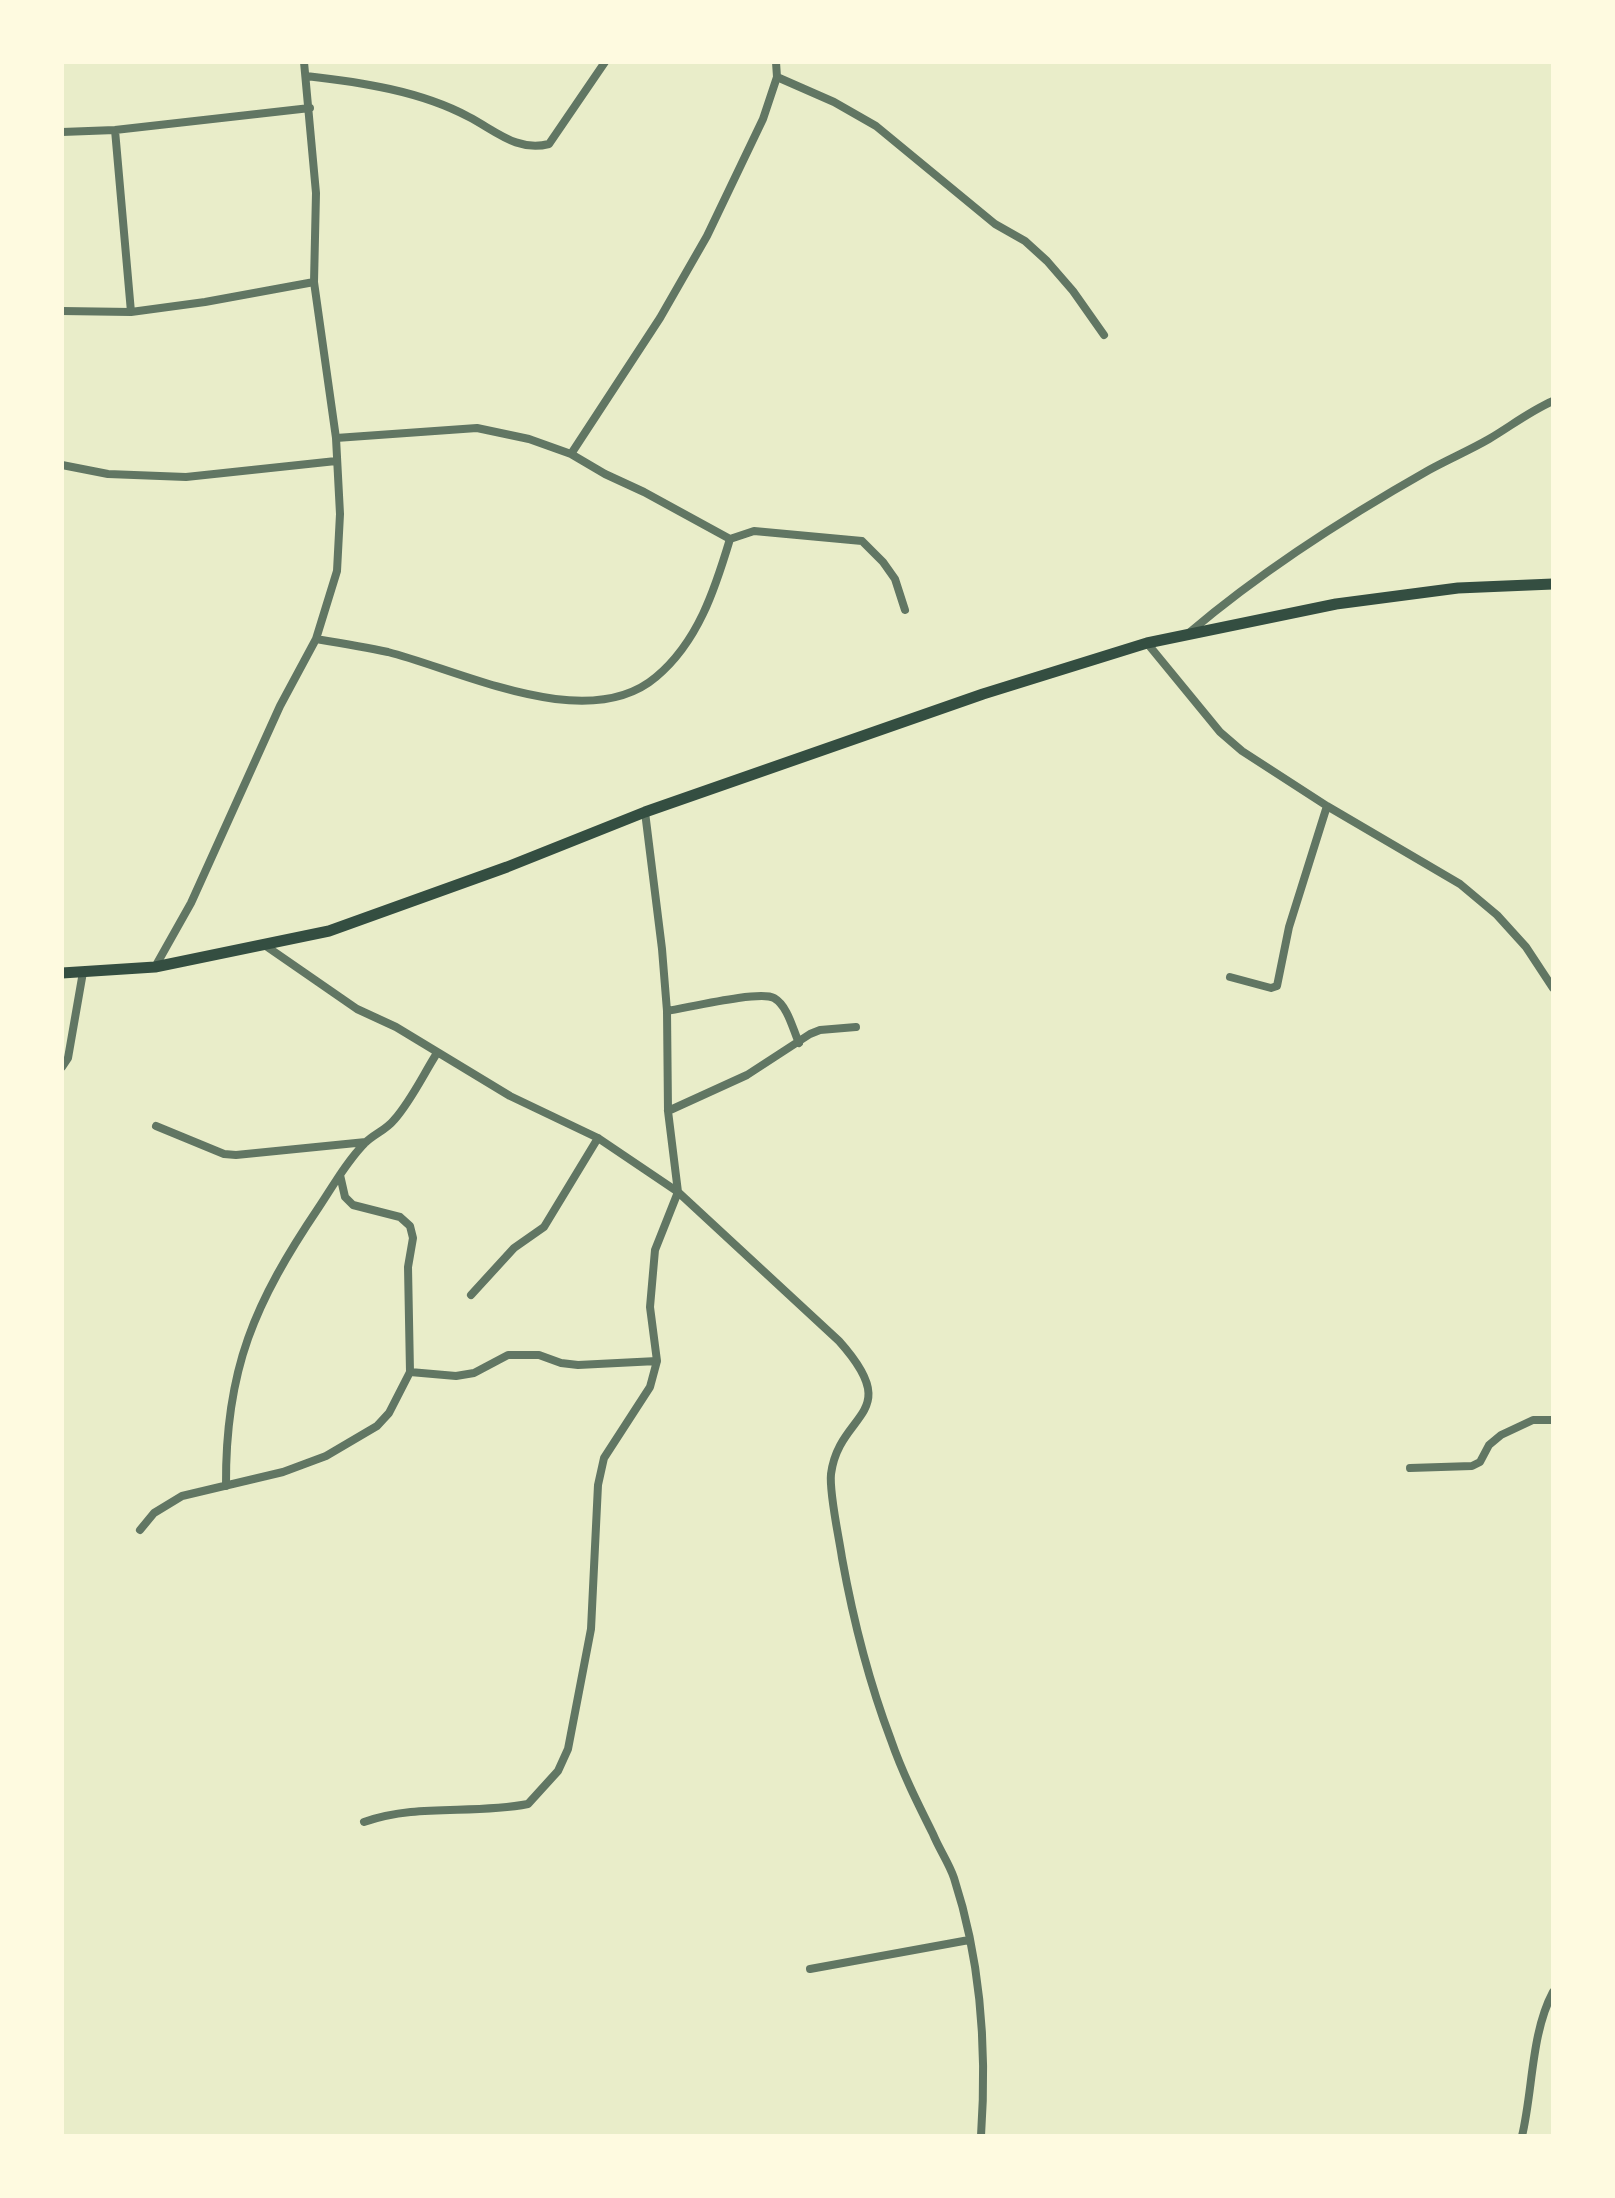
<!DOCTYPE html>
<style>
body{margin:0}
#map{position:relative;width:1615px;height:2198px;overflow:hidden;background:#e9edc9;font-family:Rubik,sans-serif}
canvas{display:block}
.frame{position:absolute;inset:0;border:64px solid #fefae0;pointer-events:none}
</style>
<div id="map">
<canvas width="1615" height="2198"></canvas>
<div class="frame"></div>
</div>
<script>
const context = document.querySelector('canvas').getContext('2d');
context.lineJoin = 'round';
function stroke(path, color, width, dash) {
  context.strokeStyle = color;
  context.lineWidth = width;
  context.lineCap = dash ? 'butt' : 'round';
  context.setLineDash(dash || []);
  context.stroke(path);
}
stroke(new Path2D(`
 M306,76C360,82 421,91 469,117C496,131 517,152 549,144L605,62
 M777,77L834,102L876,126L995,224L1025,241L1047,261L1073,291L1104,335
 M115,130L131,312
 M62,132L115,130L310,108
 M62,311L131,312L205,302L314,282
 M336,438L477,428L529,439L571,454L605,474L644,492L730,539L754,531L862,541L883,562L895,579L905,610
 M571,454L660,318L707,236L763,119L777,77L776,62
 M62,465L108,474L186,477L336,461
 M1190,632C1263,570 1346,517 1429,470C1449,459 1470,450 1489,439C1511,426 1530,411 1553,401
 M316,639C340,643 364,647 388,652C462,671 588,735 656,677C698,642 715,589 730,539
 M1147,643L1220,732L1242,751L1327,806L1460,884L1497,915L1526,947L1553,988
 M263,944L357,1009L396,1027L510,1096L598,1138L678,1192L839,1341C906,1416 839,1411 831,1474C829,1493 839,1537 842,1558C853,1619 869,1682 891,1740C902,1772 918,1804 933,1834C939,1849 949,1863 954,1878C981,1961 987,2050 981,2136
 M155,967L191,903L280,706L316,639L337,571L340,514L336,438L314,282L316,193L304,62
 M1230,977L1271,988L1277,986L1289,927L1327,806
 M667,1011C687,1008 760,990 774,998C788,1006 793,1030 799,1043
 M62,1067L68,1058L83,972
 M668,1111L747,1075L810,1034L820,1030L856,1027
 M156,1126L224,1154L236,1155L366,1142
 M471,1295L514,1248L544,1227L598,1138
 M410,1372L456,1376L474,1373L508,1355H539L561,1363L578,1365L657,1361
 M1410,1468L1472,1466L1480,1462L1489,1445L1501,1435L1533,1420H1553
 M226,1486C225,1369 255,1302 319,1207C333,1186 347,1161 365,1143C374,1134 386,1130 394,1120C411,1101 423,1075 437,1053
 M140,1530L154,1513L182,1496L283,1472L326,1456L377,1426L389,1413L410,1372L408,1267L413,1238L410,1226L400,1217L353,1205L345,1197L340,1175
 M364,1822C418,1803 472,1815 528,1804L558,1771L568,1749L591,1629L598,1485L604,1458L650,1387L657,1361L650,1307L655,1250L678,1192L668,1111L667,1011L662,949L645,812
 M810,1969L969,1940
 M1522,2136C1533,2090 1531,2033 1553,1992`), '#617663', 8);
stroke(new Path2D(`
 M62,973L155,967L329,931L507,867L645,812L983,694L1147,643L1336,604L1458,588L1553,584`), '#344e41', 11);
</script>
